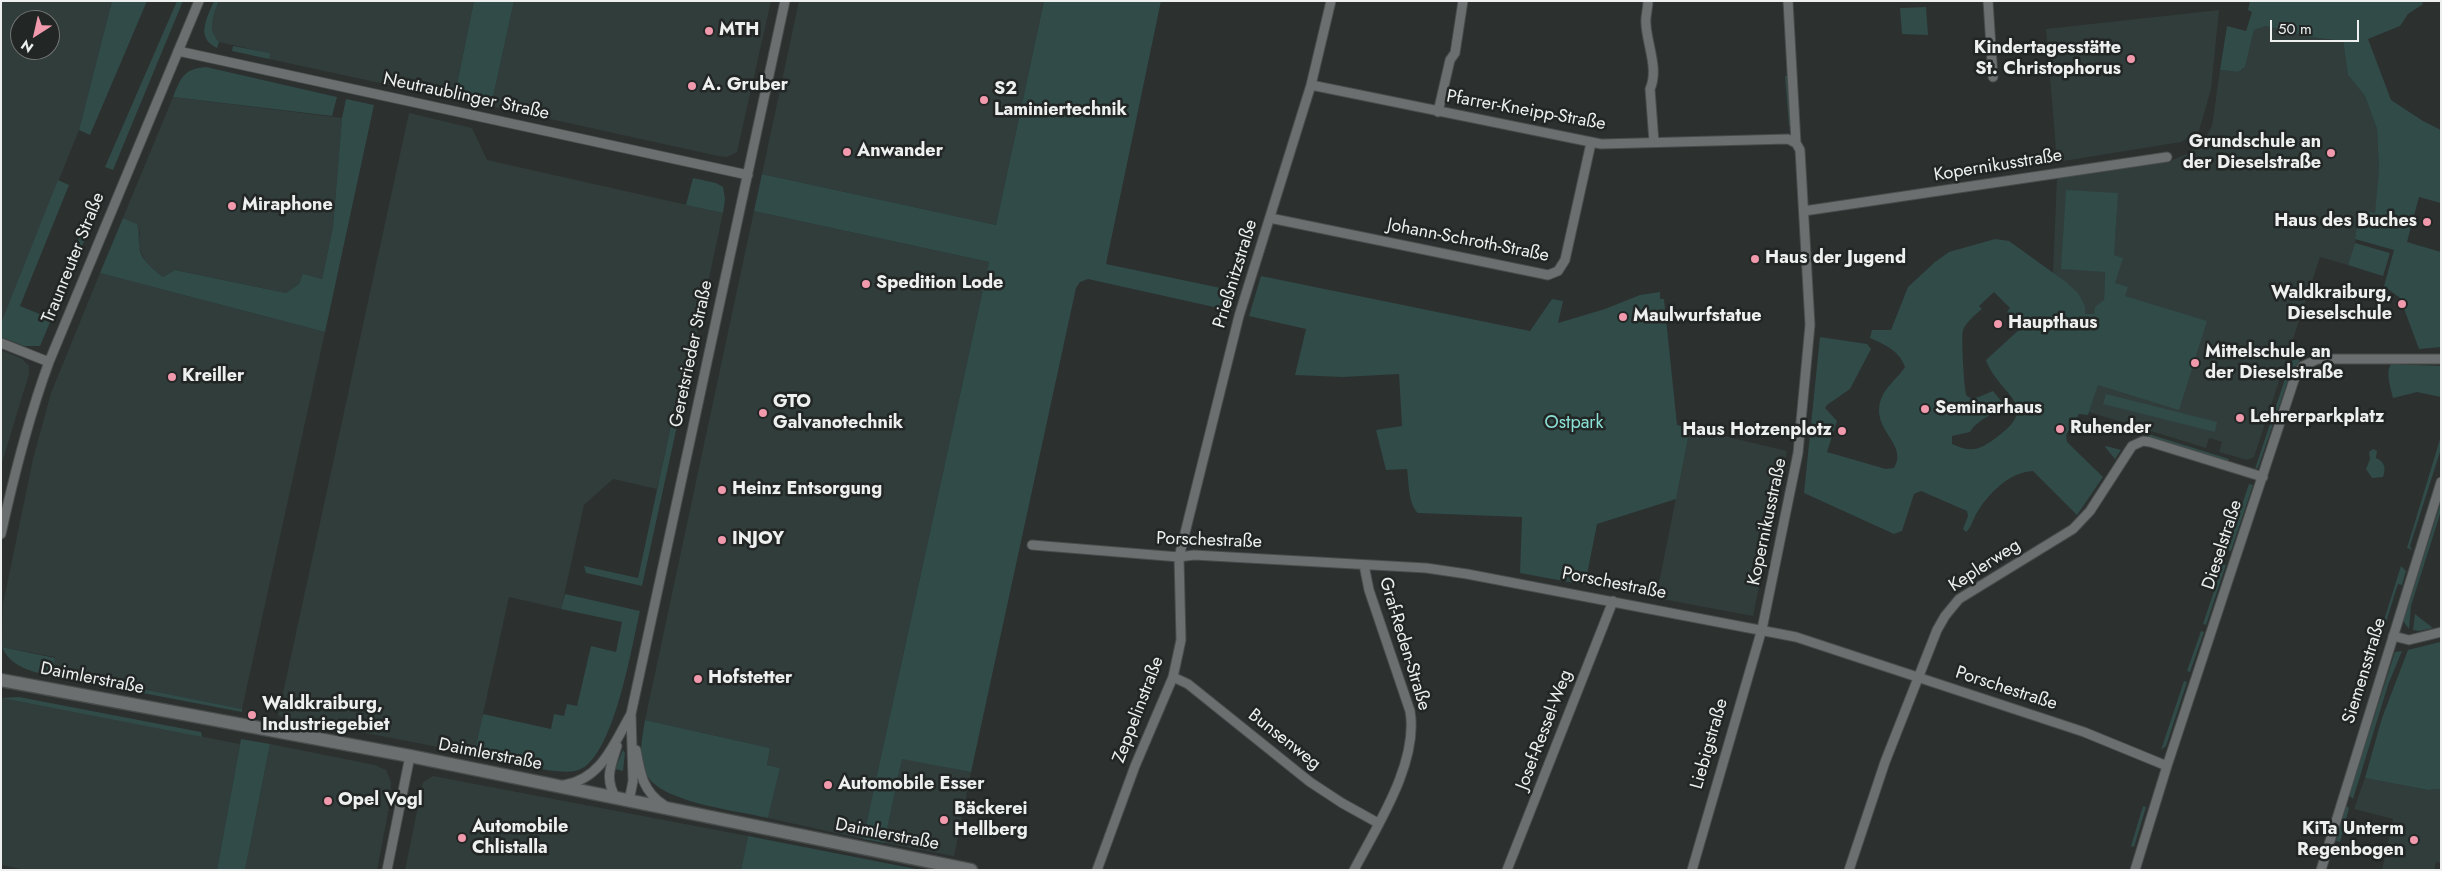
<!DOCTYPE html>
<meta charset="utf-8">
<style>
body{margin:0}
#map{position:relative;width:2442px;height:871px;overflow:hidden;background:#2c302f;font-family:Jost,sans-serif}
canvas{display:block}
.frame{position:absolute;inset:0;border:2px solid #eef0f0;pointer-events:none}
.north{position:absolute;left:10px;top:10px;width:50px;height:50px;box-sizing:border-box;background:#222625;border:1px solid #747776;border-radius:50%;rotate:215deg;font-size:14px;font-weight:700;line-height:20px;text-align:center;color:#eef0f0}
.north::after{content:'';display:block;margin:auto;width:18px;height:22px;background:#f29aad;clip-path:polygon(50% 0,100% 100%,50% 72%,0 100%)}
.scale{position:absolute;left:2270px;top:20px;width:89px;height:22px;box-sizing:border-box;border:2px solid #eef0f0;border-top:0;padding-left:6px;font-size:15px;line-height:18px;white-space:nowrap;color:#eef0f0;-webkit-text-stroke:4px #222625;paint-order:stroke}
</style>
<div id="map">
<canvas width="2442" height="871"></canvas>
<div class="frame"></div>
<div class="north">N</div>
<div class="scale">50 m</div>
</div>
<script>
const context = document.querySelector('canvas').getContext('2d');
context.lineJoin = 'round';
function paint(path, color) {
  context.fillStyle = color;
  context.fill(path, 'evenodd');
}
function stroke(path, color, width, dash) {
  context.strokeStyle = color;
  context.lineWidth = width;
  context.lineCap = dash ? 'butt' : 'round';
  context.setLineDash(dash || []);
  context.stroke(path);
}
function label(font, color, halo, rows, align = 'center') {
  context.font = font + ' Jost,sans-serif';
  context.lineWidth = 5;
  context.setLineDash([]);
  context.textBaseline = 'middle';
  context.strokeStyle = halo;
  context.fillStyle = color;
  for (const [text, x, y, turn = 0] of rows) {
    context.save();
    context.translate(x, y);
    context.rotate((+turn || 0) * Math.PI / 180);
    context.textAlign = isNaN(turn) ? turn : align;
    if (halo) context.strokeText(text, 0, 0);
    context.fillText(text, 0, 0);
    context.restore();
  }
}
paint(new Path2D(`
 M1,1H112L79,130L1,323ZM20,20H50V50H20Z
 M219,1H474L454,99L269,59V53L219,42L214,36L211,22Z
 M514,1H771L737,152L727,157L718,156L491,106Z
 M799,1H1044L996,225L762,174Z
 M2219,10L2211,89L2199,131L2181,142L2057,162L2046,29Z
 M2266,26L2310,37L2343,41L2348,75L2365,96L2377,129L2379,170L2378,201L2375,213L2359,211L2355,243L2348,265L2320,257L2254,457L2247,460L2219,452L2222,442L2209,438L2206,448L2089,412L2127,288L2115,283L2105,272L2104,300L2094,314H2085L2053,272L2057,178L2168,162L2187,154L2206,137L2212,126L2220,70L2238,72L2245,67L2254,30Z
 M173,97L342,118L333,227L322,279L303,275L299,284L286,293L176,270L163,277L147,264L138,246L140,232L137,224L123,218Z
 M409,113L472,128L487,160L723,213L684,394L678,393L657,489L613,479L584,505L561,609L509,597L474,754L278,716Z
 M754,211L989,262L863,839L768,818L780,768L767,765L770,748L645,720Z
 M100,273L325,332L242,709L52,671L55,657L2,647L3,604L33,459L51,393Z
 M1,350L22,359L29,366V374L1,466Z
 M1690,428L1787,451L1753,616L1656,598Z
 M1,698L240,744L217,870H26L1,865Z
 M270,744L375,765L386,770L391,782L390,802L377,870H245Z
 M902,758L971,772L954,856L884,843Z
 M433,776L748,836L741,870H405L423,782Z
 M2365,778L2428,790L2441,789V863L2436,862L2434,870H2382L2393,819L2354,809Z`), '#313d3b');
paint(new Path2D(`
 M112,1H147L90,135L79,130Z
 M177,1H183L113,170L105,167Z
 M214,1H219C213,16 207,29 219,42L217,48C195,38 207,18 214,1Z
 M474,1H514L491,106L454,99Z
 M1044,1H1161L1106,264L1235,291L1232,311L1088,279L1080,282L1076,288L971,772L902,759L884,843L863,839L989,262L754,211L762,174L996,225Z
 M2250,1H2422L2423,4L2408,14L2400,26L2368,39L2391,100L2423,121L2441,130V203L2419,197L2407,242L2441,252V347L2419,349L2400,298L2384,286L2394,250L2355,239L2359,210L2375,213L2379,170L2377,129L2365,96L2348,75L2343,41L2310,37L2266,26L2254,30L2245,67L2238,72L2220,70L2227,26L2246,31L2252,12L2248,10Z
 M1926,7L1928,35L1902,34L1900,8Z
 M233,46L270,53L269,59L232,51Z
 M206,67L337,97L332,116L173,97C181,77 184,69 206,67Z
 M1785,76H1787L1791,126H1789Z
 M346,99L374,105L325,332L100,273L123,218L137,224C140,232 138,236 139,244C139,259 153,269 163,277L175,270L286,293L299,284L303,274L322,279L333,227L342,118Z
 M693,178L716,183L723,187L725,199L723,213L686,205Z
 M58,180L69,185L20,306L47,317L96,196L102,199L40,346H24L1,337V323Z
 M2066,190L2118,193L2114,255L2123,258L2115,283L2128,287L2125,296L2207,321L2179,410L2098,385L2088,415L2079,414L2066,435L2067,442L2103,477L2077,515L2033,471C2010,472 1990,492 1978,511C1973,518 1972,527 1966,532L1963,529L1968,516L1967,511L1921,491L1914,494L1902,531L1894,534L1804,493L1820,337L1867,344L1871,349L1850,389L1827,405L1825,408L1837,421L1827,452L1886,469L1894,468C1909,444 1870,430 1881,399C1886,386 1898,378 1905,367C1899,350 1885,345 1870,338L1872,330H1891L1908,287L1935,262L1949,252L1995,239L2009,241L2066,282L2078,293L2085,306V314H2094L2095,307L2104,300L2105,272L2061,269ZM1994,292L2010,308L2007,312L2021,328L1986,360C1999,397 2045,404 1993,440C1977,451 1970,452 1952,444V436L1970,432C1978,418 1996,416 2002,402L1993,391C1986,393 1974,402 1967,396C1964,393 1961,336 1963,330C1967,321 1975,315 1982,309L1979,306Z
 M2355,243L2390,253L2383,276L2348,265Z
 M1261,276L1530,331L1552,299L1563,301L1558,323L1605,309L1640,295L1660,292V299H1664L1677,425L1690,428L1676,499L1597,524L1585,585L1520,573L1522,517L1418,513C1408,504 1409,482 1407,469L1386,470L1376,430L1402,426L1399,374L1343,377L1295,375L1306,329L1249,316Z
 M2298,359L2300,361L2291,372L2258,468L2255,469L2291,361Z
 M2391,364L2441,366V397L2417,392L2393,398C2391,388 2385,373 2391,364Z
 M678,393L684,394L642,586L586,573L584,566L638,578Z
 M2106,394L2217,422L2215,432L2103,404Z
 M2139,431L2229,459L2228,462L2138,434Z
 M2441,436V449L2410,546L2412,550L2407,548Z
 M2106,446L2121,450L2115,459L2105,447Z
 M2373,449L2377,451L2376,458C2385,462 2386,468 2383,477L2372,478L2366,469L2370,459L2369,452Z
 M2249,484L2253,485L2231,551L2227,550Z
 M2441,502V511L2411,606L2409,629L2403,621Z
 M2223,564L2226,565L2206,625L2203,624Z
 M2401,566L2406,571L2402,585L2398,584L2368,679V671Z
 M565,594L640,611C632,644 613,765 575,771C550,775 501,759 474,754L483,714L551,729L554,714L564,716L567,704L577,706L591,646L616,652L622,622L561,609Z
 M2415,614L2433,628L2419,631L2413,630Z
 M2201,631L2204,632L2190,672L2187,671Z
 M2440,642L2441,789L2428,790L2365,778L2382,718L2408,650Z
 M2,647L55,658L53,671L242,709V712L43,674C26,670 9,664 2,647Z
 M2402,651L2388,685L2353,799L2349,795L2395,652Z
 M2184,681L2187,682L2166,746L2161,750Z
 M19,697L201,732L202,737L1,698Z
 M645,720L770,748L767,765L780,768L768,818C739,811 665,803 648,777C637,761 642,739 645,720Z
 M241,739L270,744L245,870H217Z
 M623,750L625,753L623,771L615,769Z
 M2346,805L2349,808L2340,842L2336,841Z
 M2143,806L2146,807L2134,847L2131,846Z
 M748,836L921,870H741Z`), '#304b48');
const street = new Path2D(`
 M1648,1C1648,10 1645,16 1646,24C1647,45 1659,69 1650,89L1654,142
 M1788,1L1796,143
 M1988,1L1993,77
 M178,51L748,175
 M1311,85L1601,144L1788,139L1796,143
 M1438,112L1450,60L1455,53L1463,1
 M1804,211L2167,157
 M1270,218L1548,275L1558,271L1565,260L1591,143
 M1,343L49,362
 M1,534C14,475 28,419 49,362L199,1
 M1032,545L1179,557L1194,555L1426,568L1467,574L1796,637L2084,732L2167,766
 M2393,636L2409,640L2441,632
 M1173,677L1188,684L1310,782L1342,803L1378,823
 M636,750C640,773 643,792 664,805
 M564,785C602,779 614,743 631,714
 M616,798C604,778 611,766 617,746
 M629,801L633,781L631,714L785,1
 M387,870L410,756
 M1097,870L1135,766L1173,677L1181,640L1179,557L1239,316L1311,85L1331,1
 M1354,870C1377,826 1419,762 1410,711L1369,590L1364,565
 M1507,870L1613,601
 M1692,870L1762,629L1798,453L1810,325L1800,150L1796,143
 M1849,870L1885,762L1937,630L1945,616L1959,599L2073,529L2090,511L2132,446L2143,441L2150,442L2263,477
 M2135,870L2167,766L2295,377L2303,366L2318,359H2441
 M2321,870L2441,482`);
const secondary = new Path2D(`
 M1,680L410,756L971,870`);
stroke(street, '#484c4b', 11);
stroke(secondary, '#484c4b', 15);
stroke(street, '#6b6f6f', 9);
stroke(secondary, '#6b6f6f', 12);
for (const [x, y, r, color] of [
 [709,31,5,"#f29aad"],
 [2131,59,5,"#f29aad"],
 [692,86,5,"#f29aad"],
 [984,100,5,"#f29aad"],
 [847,152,5,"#f29aad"],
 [2331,153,5,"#f29aad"],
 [232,206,5,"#f29aad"],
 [2427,222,5,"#f29aad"],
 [1755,259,5,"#f29aad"],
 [866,284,5,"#f29aad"],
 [2402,304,5,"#f29aad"],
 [1623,317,5,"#f29aad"],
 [1998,324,5,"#f29aad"],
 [2195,363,5,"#f29aad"],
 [172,377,5,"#f29aad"],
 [1925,409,5,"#f29aad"],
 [763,413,5,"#f29aad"],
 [2240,418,5,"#f29aad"],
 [2060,429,5,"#f29aad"],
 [1842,431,5,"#f29aad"],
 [722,490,5,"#f29aad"],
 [722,540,5,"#f29aad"],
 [698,679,5,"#f29aad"],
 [252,715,5,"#f29aad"],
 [828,785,5,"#f29aad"],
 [328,801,5,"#f29aad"],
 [944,820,5,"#f29aad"],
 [462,838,5,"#f29aad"],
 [2414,840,5,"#f29aad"]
]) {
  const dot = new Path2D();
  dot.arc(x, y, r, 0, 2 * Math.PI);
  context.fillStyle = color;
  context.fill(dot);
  stroke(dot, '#222625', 2);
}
label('bold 18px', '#eef0f0', '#222625', [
 ["MTH",719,31],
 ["Kindertagesstätte",2121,49,"right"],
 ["St. Christophorus",2121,70,"right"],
 ["A. Gruber",702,86],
 ["S2",994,90],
 ["Laminiertechnik",994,111],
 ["Grundschule an",2321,143,"right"],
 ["der Dieselstraße",2321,164,"right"],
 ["Anwander",857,152],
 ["Miraphone",242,206],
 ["Haus des Buches",2417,222,"right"],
 ["Haus der Jugend",1765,259],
 ["Spedition Lode",876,284],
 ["Waldkraiburg,",2392,294,"right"],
 ["Dieselschule",2392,315,"right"],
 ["Maulwurfstatue",1633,317],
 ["Haupthaus",2008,324],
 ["Mittelschule an",2205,353],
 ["der Dieselstraße",2205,374],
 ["Kreiller",182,377],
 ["GTO",773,403],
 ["Galvanotechnik",773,424],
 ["Seminarhaus",1935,409],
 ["Lehrerparkplatz",2250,418],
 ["Ruhender",2070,429],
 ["Haus Hotzenplotz",1832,431,"right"],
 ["Heinz Entsorgung",732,490],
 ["INJOY",732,540],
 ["Hofstetter",708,679],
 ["Waldkraiburg,",262,705],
 ["Industriegebiet",262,726],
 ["Automobile Esser",838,785],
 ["Opel Vogl",338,801],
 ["Bäckerei",954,810],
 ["Hellberg",954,831],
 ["Automobile",472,828],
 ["Chlistalla",472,849],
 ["KiTa Unterm",2404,830,"right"],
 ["Regenbogen",2404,851,"right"]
], 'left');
label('18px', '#eef0f0', '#222625', [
 ["Neutraublinger Straße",466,97,12],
 ["Pfarrer-Kneipp-Straße",1526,111,10],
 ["Kopernikusstraße",1998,166,-9],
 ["Johann-Schroth-Straße",1468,241,11],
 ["Traunreuter Straße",74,258,-68],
 ["Prießnitzstraße",1236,274,-73],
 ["Geretsrieder Straße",692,354,-78],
 ["Kopernikusstraße",1768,522,-78],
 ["Porschestraße",1209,541,2],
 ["Dieselstraße",2223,545,-72],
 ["Keplerweg",1985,566,-33],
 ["Porschestraße",1614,584,11],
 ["Graf-Reden-Straße",1404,644,73],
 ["Siemensstraße",2365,671,-73],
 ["Daimlerstraße",92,679,11],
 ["Porschestraße",2006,689,18],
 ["Zeppelinstraße",1139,710,-69],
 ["Josef-Ressel-Weg",1545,730,-69],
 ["Bunsenweg",1284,740,38],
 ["Liebigstraße",1710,744,-74],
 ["Daimlerstraße",490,755,11],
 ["Daimlerstraße",887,835,11]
]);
label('18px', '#8be1d6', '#222625', [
 ["Ostpark",1574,424]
]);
</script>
